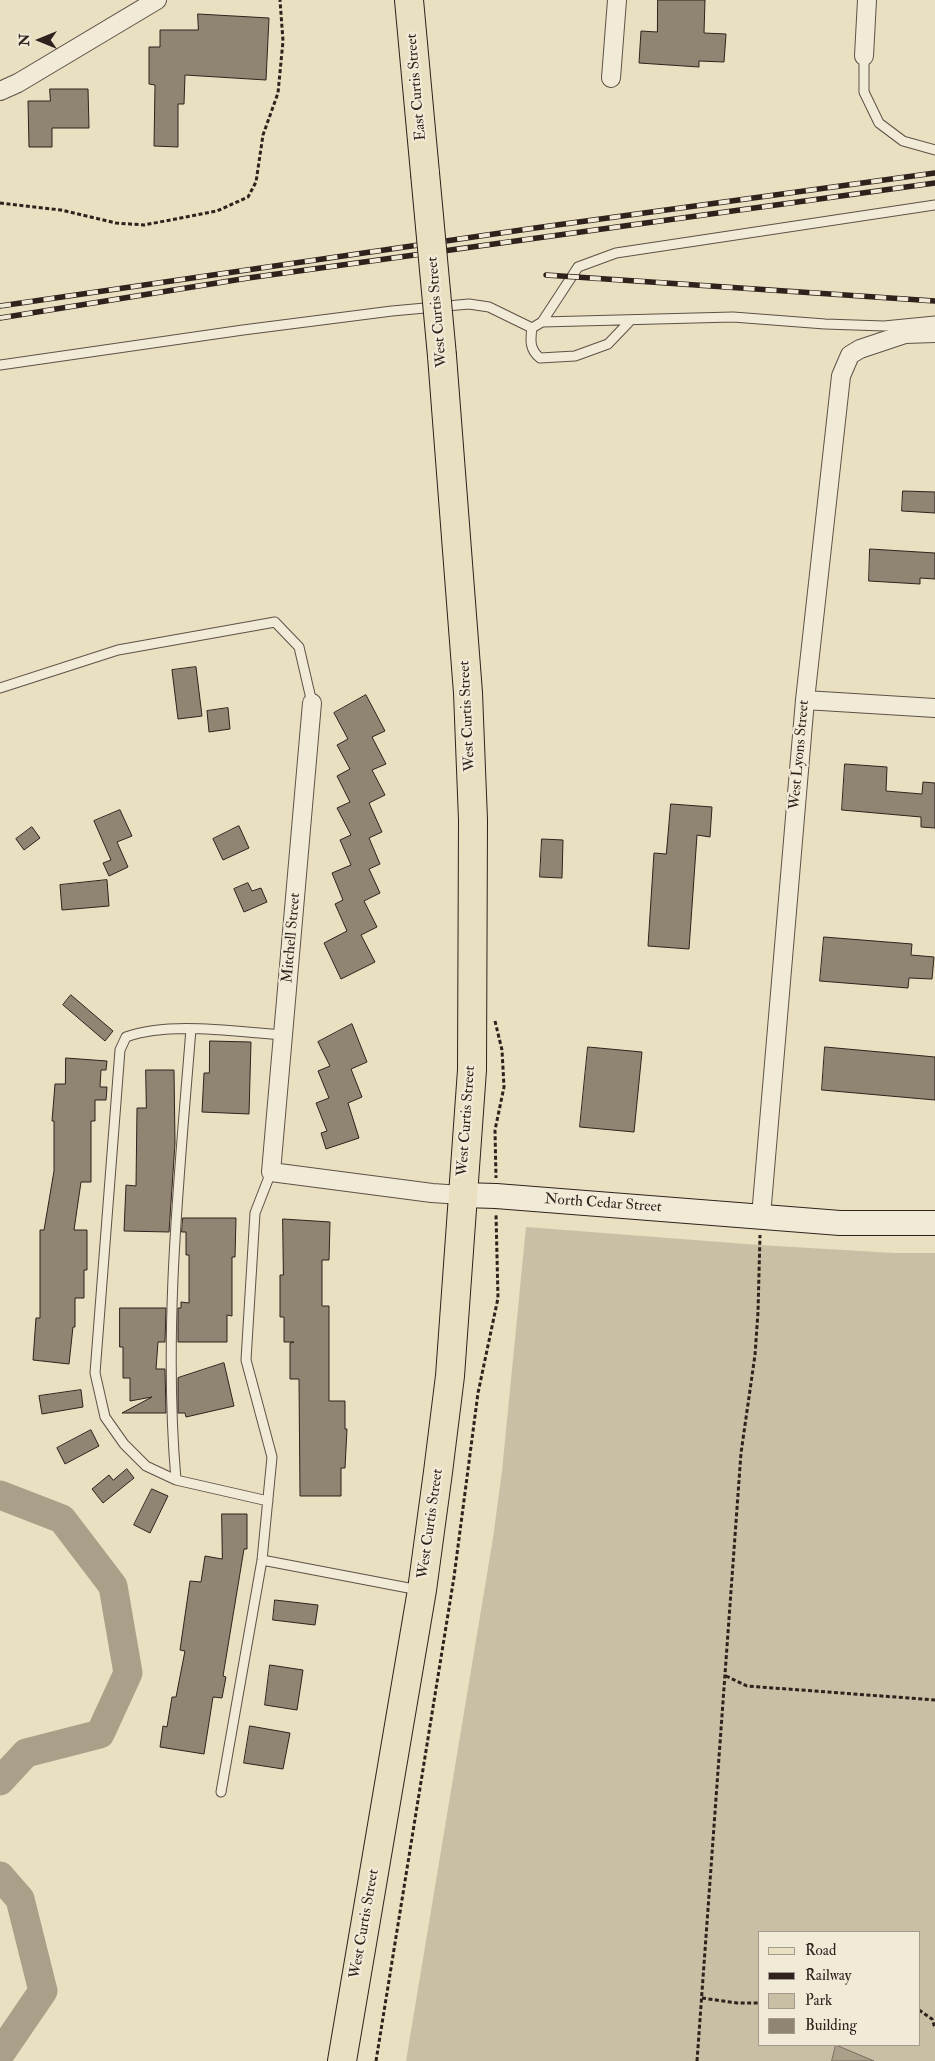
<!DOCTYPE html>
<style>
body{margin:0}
#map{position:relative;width:935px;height:2061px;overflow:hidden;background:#e9dfc1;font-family:"IM FELL Double Pica",serif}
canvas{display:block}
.legend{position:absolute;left:758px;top:1931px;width:162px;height:115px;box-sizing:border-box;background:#f1ead7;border:1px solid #a39a8d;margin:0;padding:6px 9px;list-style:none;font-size:15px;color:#2f221d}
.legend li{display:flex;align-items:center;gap:10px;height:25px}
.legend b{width:25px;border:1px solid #a39a8d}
.north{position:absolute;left:15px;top:15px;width:50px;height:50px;-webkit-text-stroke:4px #f1ead7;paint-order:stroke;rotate:270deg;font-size:14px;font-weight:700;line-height:20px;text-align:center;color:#2f221d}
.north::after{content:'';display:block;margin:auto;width:18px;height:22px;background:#2f221d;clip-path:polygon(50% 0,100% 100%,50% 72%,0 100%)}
</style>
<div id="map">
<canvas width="935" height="2061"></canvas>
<ul class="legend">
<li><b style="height:6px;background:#e9dfc1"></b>Road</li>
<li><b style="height:6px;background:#2f221d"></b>Railway</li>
<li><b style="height:14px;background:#c9bfa5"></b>Park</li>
<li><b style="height:14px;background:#908472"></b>Building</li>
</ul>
<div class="north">N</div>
</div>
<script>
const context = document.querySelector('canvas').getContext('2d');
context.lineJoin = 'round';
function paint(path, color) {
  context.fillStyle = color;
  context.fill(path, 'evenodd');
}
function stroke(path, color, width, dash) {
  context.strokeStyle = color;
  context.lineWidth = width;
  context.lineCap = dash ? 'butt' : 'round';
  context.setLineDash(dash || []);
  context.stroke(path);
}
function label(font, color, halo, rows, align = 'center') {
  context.font = font + ' "IM FELL Double Pica",serif';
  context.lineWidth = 4.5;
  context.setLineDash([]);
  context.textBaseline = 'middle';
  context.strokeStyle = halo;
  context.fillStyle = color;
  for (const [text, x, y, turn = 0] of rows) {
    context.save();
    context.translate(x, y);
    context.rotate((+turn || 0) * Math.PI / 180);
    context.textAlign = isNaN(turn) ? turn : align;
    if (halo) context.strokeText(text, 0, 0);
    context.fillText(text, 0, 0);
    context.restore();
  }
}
paint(new Path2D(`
 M526,1227L759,1245L894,1253H935V2061H406L493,1538L502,1471ZM759,1932H919V2045H759Z`), '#c9bfa5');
const water = new Path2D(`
 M836,2045L874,2061H832Z`);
paint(water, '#aa9f89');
stroke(water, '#796d5e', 1);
stroke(new Path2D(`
 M0,1495L62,1519L113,1586L128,1673L100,1734L26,1753L0,1781
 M0,1876L20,1899L43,1991L0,2054`), '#aa9f89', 29);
const building = new Path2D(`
 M658,0H705L704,33L726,34L724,62L699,61V67L639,63L641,31L657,32Z
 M198,14L269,18L266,80L185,75L184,104H178V147L154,146L155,85L149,84V47H160V30H198Z
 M50,89H88L89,128H52V147H29L28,101H50Z
 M903,491L935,492V513L902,511Z
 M870,549L935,553V579L920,578V584L869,581Z
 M196,667L202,716L178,719L172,670Z
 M366,695L385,731L372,737L386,764L372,770L385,795L369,803L382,832L369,838L380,864L369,869L380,893L364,901L377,927L361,935L375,962L341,979L324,943L347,931L335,904L343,900L332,873L351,865L340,840L351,835L337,808L350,802L337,776L350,769L337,745L348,739L334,713Z
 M228,708L230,729L209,732L207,711Z
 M845,764L887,767L886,791L922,794L923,782L935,783V828L921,827V817L842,810Z
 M671,804L712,807L710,837L697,835L689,949L648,946L654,853L666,854Z
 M120,810L132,836L117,842L128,867L109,876L103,863L111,860L94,821Z
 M239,826L249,848L223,860L213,839Z
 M32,827L40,838L24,850L16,839Z
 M542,839L563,840L562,878L540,877Z
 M107,880L109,906L62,910L60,885Z
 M248,883L252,891L261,888L267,902L244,912L234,889Z
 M824,937L912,944L911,955L934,957L932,979L909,978L908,988L820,981Z
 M71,995L113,1031L105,1041L63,1005Z
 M352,1024L367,1062L351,1069L362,1097L348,1103L359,1138L326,1149L321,1133L327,1131L316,1103L329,1098L318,1071L330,1066L318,1042Z
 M210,1041L251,1042L249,1114L202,1112L204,1073H209Z
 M588,1047L642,1052L634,1132L580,1127Z
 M825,1047L935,1057V1100L822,1090Z
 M66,1058L107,1061L106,1070H101L100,1087H107L106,1100H95V1121H91V1182H81L74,1230H87V1270H84V1298H75V1327H73L69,1364L33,1360L36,1318H40V1230H44L54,1171V1121H52L55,1084H65Z
 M146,1070H174L175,1143L169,1232L124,1231L126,1185L136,1186L137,1108H146Z
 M183,1218H236L235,1257H232V1316L227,1315V1342H178V1308H181V1302L189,1303V1255H186V1232H182Z
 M283,1219L330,1222L329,1260H322V1306H329V1401H345V1429H347L345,1468H341V1496H300L299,1379H290V1343L294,1342H284V1317H280V1275H283Z
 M120,1308H166L165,1342H158L156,1369H165L166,1413H122L152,1397L130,1401V1378H123V1347H120Z
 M224,1363L234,1406L186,1417L185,1413H178V1378Z
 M81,1390L83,1407L42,1414L39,1396Z
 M91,1430L99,1446L65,1464L57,1448Z
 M127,1469L134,1478L103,1503L92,1489L109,1475L113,1480Z
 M152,1489L168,1496L150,1533L134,1525Z
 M222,1514H247V1549H244L223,1676L226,1677L222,1698L213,1697L204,1754L160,1747L163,1726L167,1727L172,1697H176L185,1651L180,1650L190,1581L201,1582L205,1556L222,1559Z
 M275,1600L318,1605L315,1625L273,1620Z
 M270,1665L303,1670L297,1710L265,1705Z
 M250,1726L290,1733L283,1769L244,1763Z`);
paint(building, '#908472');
stroke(building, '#2f221d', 1);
const lane = new Path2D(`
 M864,56V92L879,123L903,141L935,150
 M631,320L608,344L575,356L540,358C530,350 530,341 532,328L542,322L733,317L825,324L884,326L935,321
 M542,322L578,267L616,253L935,205
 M0,365L243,330L392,311L469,304L489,307L532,328
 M0,688L118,650L275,622L299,647L312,703
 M176,1480C163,1330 179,1179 191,1029
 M268,1501L176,1480L146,1466L124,1444L105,1417L95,1373L120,1050L126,1037C170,1021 236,1032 283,1035
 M262,1560L419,1590
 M221,1792L262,1560L272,1457L246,1360L255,1213L271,1172`);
const street = new Path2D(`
 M864,56L867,0
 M611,78L617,0
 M0,91L18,83L157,0
 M805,700L935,708
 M312,703L271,1172L432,1193L462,1195
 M761,1216L805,700L841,376L850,355L860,349L905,334L935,333`);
const secondary = new Path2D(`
 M462,1195L496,1196L840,1223H935`);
const primary = new Path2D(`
 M409,0L425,173
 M342,2061L422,1590L438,1472L450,1376L472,1070L473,820L468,693L442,356`);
stroke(lane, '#5e5146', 11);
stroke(street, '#5e5146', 20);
stroke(secondary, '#2f221d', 26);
stroke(primary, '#2f221d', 30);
stroke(new Path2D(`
 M0,203L61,210L116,223L144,225L217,211L248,197L256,182L263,135L278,93L283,41L280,0
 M495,1021L502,1050L504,1087L495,1130L496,1178
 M726,1676L747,1686L935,1700
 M702,1998L737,2003H759
 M919,2010L932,2019L935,2028
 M376,2061L454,1577L478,1393L498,1298L496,1214
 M697,2061L741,1453L755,1355L758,1312L760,1235`), '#2f221d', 3, [4, 2.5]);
stroke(lane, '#f1ead7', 9);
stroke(street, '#f1ead7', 18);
stroke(secondary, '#f1ead7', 24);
stroke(primary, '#e9dfc1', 28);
const rail = new Path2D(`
 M546,275L935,301
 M0,306L535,228L935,173
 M0,318L248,278L935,183`);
stroke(rail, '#2f221d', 5.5);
stroke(rail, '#f1ead7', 4, [11]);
const primaryBridge = new Path2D(`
 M425,173L442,356`);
stroke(primaryBridge, '#2f221d', 30, []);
stroke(primaryBridge, '#e9dfc1', 28);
label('15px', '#2f221d', '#f1ead7', [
 ["East Curtis Street",417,87,-95],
 ["West Curtis Street",438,312,-95],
 ["West Curtis Street",468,716,-93],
 ["West Lyons Street",800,755,-85],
 ["Mitchell Street",292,938,-85],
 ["West Curtis Street",467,1121,-86],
 ["North Cedar Street",603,1204,4],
 ["West Curtis Street",431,1524,-82],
 ["West Curtis Street",365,1924,-80]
]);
</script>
